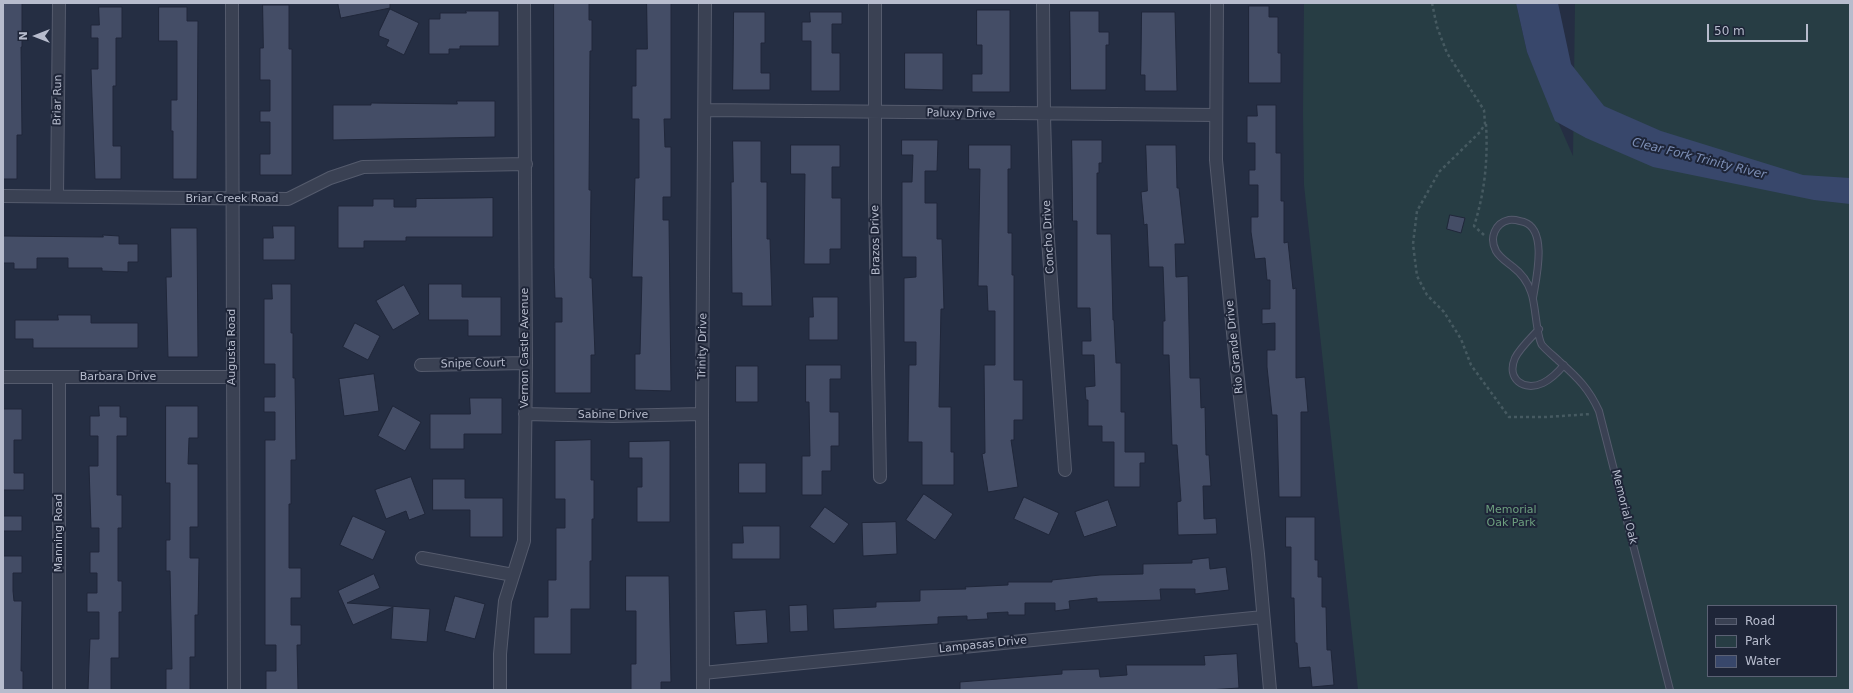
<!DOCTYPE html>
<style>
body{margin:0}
#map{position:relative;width:1853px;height:693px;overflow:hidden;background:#252e43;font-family:"DejaVu Sans",sans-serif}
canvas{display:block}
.frame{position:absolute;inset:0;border:4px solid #b7bccd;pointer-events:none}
.legend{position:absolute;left:1707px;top:605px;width:130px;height:72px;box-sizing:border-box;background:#1e2538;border:1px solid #5b6174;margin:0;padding:5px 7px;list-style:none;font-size:12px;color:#b7bccd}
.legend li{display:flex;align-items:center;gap:8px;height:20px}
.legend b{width:20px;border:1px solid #5b6174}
.north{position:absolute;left:16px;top:16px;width:40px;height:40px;-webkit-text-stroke:3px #1e2538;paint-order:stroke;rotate:270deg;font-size:11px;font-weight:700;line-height:16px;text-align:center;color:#b7bccd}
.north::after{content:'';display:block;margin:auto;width:14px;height:18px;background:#b7bccd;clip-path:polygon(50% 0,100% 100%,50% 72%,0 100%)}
.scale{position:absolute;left:1707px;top:24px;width:101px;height:18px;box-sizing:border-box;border:2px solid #b7bccd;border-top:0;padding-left:5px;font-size:12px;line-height:14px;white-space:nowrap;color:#b7bccd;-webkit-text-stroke:3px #1e2538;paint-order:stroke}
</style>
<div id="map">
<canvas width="1853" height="693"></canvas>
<div class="frame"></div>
<ul class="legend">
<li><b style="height:5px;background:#3a4153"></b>Road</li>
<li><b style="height:11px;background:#273d44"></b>Park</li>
<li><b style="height:11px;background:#38476b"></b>Water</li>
</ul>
<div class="north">N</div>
<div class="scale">50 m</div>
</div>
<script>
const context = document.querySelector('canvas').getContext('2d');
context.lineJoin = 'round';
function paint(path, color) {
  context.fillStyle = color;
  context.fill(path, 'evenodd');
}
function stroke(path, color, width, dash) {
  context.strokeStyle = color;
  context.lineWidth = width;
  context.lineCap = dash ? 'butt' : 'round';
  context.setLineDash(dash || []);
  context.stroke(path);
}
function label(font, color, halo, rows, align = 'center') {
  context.font = font + ' "DejaVu Sans",sans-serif';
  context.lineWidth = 4;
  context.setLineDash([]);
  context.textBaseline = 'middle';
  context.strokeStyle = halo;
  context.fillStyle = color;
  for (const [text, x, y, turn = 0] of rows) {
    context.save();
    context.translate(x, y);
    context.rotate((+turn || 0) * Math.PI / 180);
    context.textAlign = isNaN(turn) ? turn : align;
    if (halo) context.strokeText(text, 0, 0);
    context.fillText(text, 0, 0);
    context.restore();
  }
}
paint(new Path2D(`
 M1304,3H1516L1527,52L1573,156L1575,3H1850V690H1358L1304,185L1303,113ZM1708,606H1836V676H1708Z`), '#273d44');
paint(new Path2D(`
 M1516,3H1558L1571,64L1604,106L1661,131L1803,175L1850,178V204L1814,200L1653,167L1586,138L1555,121L1527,52Z`), '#38476b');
const building = new Path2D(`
 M3,3H22V47H21L22,135H17V179H3Z
 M338,3H390V8L341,18Z
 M554,3H589V20H592V51H590L589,190H591L590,278H592L595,355H591V393H555V322H562V298H555L554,268Z
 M647,3H671V119H664L665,147H671V197H663V220H669L671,391L635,390V354H640L642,277H632L635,178H639V119H632V86H636V49H647Z
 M263,5H289V49H292V175H260V154H270V122H260V111H270V80H260V48H263Z
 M1249,6H1269V17H1278V53H1281V83H1249Z
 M99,7H122V38H116V86H113V146H121V179H95L91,69H98V38H91V25H99Z
 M159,7H187V21H198L197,179H173V131H171V100H177V41H159Z
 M390,9L419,23L404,55L386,46L389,40L379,36V32Z
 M977,10H1010V92H972V74H982V45H977Z
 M466,11H499V46H460V49H449V54H429V19H440V13H466Z
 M1070,11H1099V32H1109V45H1106V90H1071Z
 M734,12H765V43H761V73H770V90H733Z
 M810,12H842V24H832V53H840V91H811V41H802V22H810Z
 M1142,12H1175L1177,91H1145V75H1141Z
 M905,53H943V90L905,89Z
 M457,101H495V137L333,140V105H371V103L457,104Z
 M1257,105H1276V153H1281V201H1284V243L1288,242L1293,289L1296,288V378L1305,377L1308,412H1301V497H1279L1277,415H1272L1267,367V350H1275V323L1262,324V309H1270V280H1267L1265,258L1255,259L1251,232V217H1258V185H1249V170H1255V143H1247V116H1257Z
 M902,140H938L937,171H925V203H937V239H942L944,309H941L939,407H951V452H954V485H922V442H908L909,365H916V342H904V278L916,277V257H902V182H912L913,155H902Z
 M1072,140H1102V163H1099V173H1097V234H1111L1113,320H1114L1116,363H1121V412H1125V452H1145V463H1140V487H1114V442H1102V426H1088V400H1086L1085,387L1095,386L1094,355H1082V341H1091L1090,308H1077V221H1073Z
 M733,141H761V182H767V239H770L772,306H742V293H732L731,182H733Z
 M791,145H840V167H832V198H841V249H830V264H804L805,174H791Z
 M969,145H1011V169H1008V233H1012V275H1014V380H1023V420H1014V440H1011L1018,487L988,492L982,454L985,453L984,365H995V311H988L987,286H978L980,169H969Z
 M1146,145H1176L1177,188H1179L1185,244H1175L1176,277L1188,276L1190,378H1200L1201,408L1205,407L1206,455H1209L1211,486H1203L1204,519L1216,518L1217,534L1178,535L1177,502L1181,501L1177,445H1172L1169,355H1163V321H1165L1163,267H1149L1147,224L1144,225L1141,192L1147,191Z
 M493,198V237H406V241H364V248H338V206H373V199H394V207H416V199Z
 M1450,215L1465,218L1461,233L1447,229Z
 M273,226H295V260H263V238H273Z
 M171,228H197L198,357H168L166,277H171Z
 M103,235L119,236V244H138V262H128V272L102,271V268H68V258H37V269H14V263H3V236L103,237Z
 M272,284H291V333H293V378H295L296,460H291V504H289V568H301V598H291V625H301V645H297L298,690H266V671H276V645H265V440H275V412H264V397H275V364H264V299H272Z
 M429,284H462V297H501V336H468V320H429Z
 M404,285L420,314L393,330L376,301Z
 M813,297H838V340H809V317H813Z
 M58,315H91V323H138V348H33V339H15V320H58Z
 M355,323L380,336L368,360L343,347Z
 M806,365H841V379H830V412H839V446H831V471H822V495H802V456H810L809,402H806Z
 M736,366H758V402H736Z
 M374,374L379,411L344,416L339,379Z
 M470,398H502V434H464V449H430V414H470Z
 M99,406H120V417H127V436H117V495H122V528H118V581H122V612H119V658H111V690H88L90,639H99V612H87V593H97V573H90V552H99V528H91L89,466H98V436H90V416H99Z
 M166,406H198V438H189L188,464H198V527H190V558H199L198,615H195V657H190V690H166V669H172L170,571H166V540H170V483H166Z
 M393,406L421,422L405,451L378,436Z
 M3,409H22V440H14V473H24V490H3Z
 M591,440V480H594V519H592V561H590V609H571V654H534V617H548V580H556V528H565V499H555V441Z
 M670,441V522H637V487H642V458H629V442Z
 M739,463H766V493H739Z
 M411,477L425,514L409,520L406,511L386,519L375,490Z
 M433,479H465V498H503V537H470V510H433Z
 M924,494L953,514L935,540L906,520Z
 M1024,497L1059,513L1049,535L1014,519Z
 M1108,500L1117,526L1084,537L1075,512Z
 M825,507L849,524L834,544L810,527Z
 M3,516H22V531H3Z
 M353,516L386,531L373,560L340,545Z
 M1286,517H1315V560H1318V577H1322V607H1326L1327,650H1331L1334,685L1312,687L1310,667L1299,668L1297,643H1295L1294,598H1291V547H1286Z
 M896,522L897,554L863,556L862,523Z
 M743,526H780V559H732V543H743Z
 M3,556H22V573H13V591L14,601H22L21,671H23V690H3Z
 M1209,558L1210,569L1226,567L1229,590L1195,594V589H1160L1161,600L1097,602V598L1069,601L1070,609L1055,611V603H1025V615H1008V612L987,613L988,619L967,620V616L938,617V624L834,629L833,609L876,607V602L920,601V590L966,589L965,587L1008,585V582H1052V580L1100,575L1143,574V564L1192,563V560Z
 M374,574L380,588L347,603L430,609L427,642L391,639L393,607L353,625L338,591Z
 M626,576H669L671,682H661V690H631V664H636V611H626Z
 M455,596L485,604L475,639L445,631Z
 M807,605L808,631L790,632L789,606Z
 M766,610L768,643L736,645L734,612Z
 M1237,654L1239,688L1208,690H960V682L1062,674V670L1099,669L1100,677L1127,675L1126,665H1205L1204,656Z`);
paint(building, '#444d66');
stroke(building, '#20273a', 1);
const service = new Path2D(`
 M1533,298C1536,279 1548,230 1524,222C1519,221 1515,219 1509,220C1495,223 1489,238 1496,251C1500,258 1507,262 1513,267C1521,273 1528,283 1531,292C1536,304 1536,336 1542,345C1547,351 1555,357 1560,362C1578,378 1589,389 1599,411L1670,690
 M1539,329C1531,338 1520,348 1515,358C1506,379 1524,392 1543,383C1551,379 1559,371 1564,365`);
const minor = new Path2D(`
 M232,3L234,690
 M875,3V199L880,477
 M1043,3L1044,115L1047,226L1065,470
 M1217,3L1216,160L1235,353L1258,554L1270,690
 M706,110L1216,115
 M3,196L288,199L330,178L363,167L526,164
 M57,196L59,3
 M421,365L526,363
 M3,377H232
 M59,377V690
 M525,414L613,416L702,414
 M422,558L513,575
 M703,673L1263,617
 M500,690V654L505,601L524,541L526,363L524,3
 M703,690L702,414L705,3`);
stroke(service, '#555b6d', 8);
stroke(minor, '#555b6d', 14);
stroke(new Path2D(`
 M1432,3L1437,27L1447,53L1484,110L1485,124L1480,132L1439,172L1417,211L1413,244L1417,276L1427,295L1444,312L1461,339L1471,365L1509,417H1546L1591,414
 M1484,235L1474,226C1485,192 1488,159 1486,124`), '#465a61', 2.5, [3, 3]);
stroke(service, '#3a4153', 6);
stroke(minor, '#3a4153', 12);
label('11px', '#b7bccd', '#1e2538', [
 ["Briar Run",58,100,-89],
 ["Paluxy Drive",961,114,1],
 ["Briar Creek Road",232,199],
 ["Concho Drive",1049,237,-93],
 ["Brazos Drive",876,240,-91],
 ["Trinity Drive",703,346,-89],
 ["Augusta Road",232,347,-90],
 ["Rio Grande Drive",1235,347,-96],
 ["Vernon Castle Avenue",525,348,-90],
 ["Snipe Court",473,364,-1],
 ["Barbara Drive",118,377],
 ["Sabine Drive",613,415],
 ["Memorial Oak",1624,507,76],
 ["Manning Road",59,533,-90],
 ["Lampasas Drive",983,645,-6]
]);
label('11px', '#6d9f7f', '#1e2538', [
 ["Memorial",1511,510],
 ["Oak Park",1511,523]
]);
label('italic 12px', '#7c8eb5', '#1e2538', [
 ["Clear Fork Trinity River",1699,159,14]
]);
</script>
